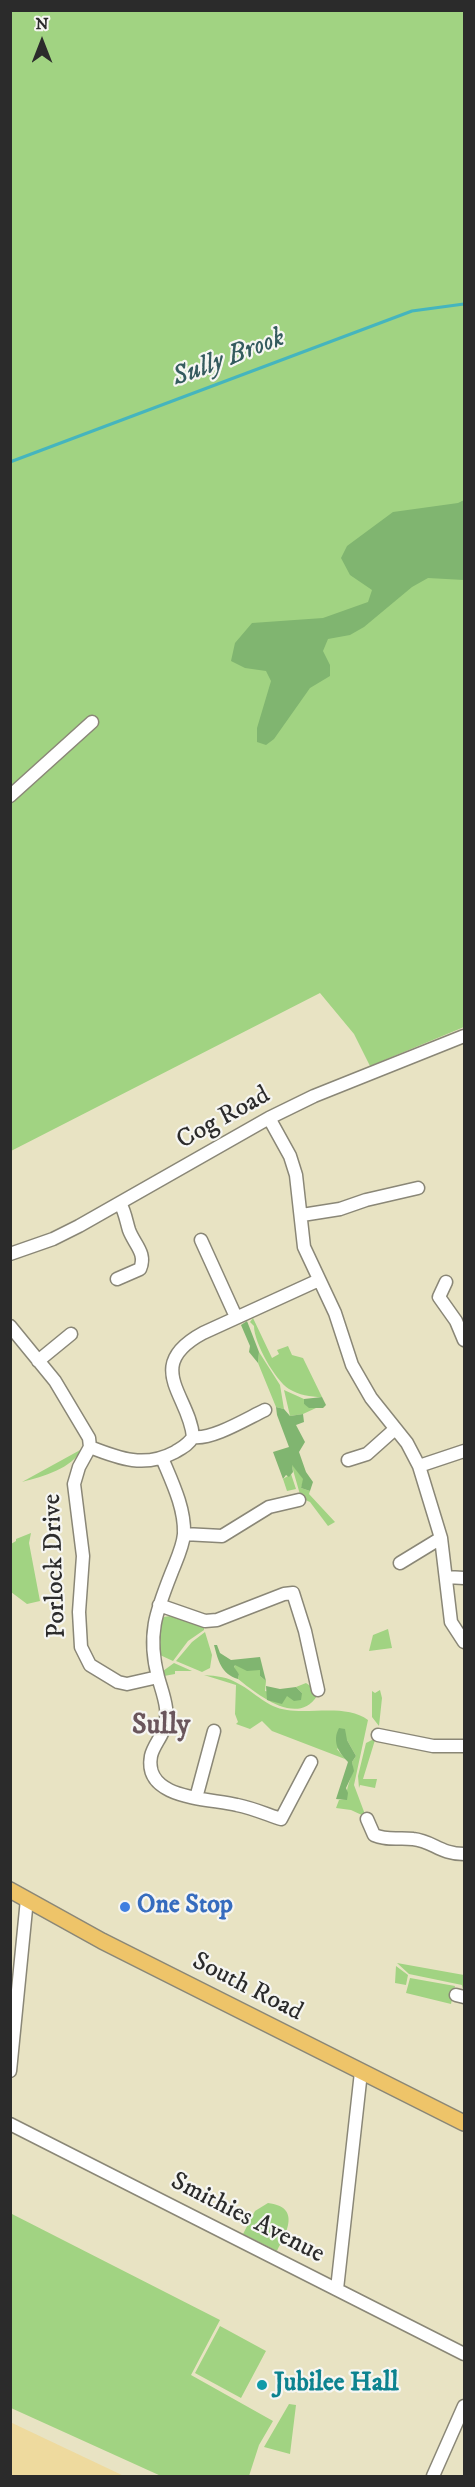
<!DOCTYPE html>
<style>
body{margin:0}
#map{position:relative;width:475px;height:2487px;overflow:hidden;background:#e8e3c3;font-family:"IM FELL DW Pica",serif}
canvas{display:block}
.frame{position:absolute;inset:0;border:12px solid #2b2b2b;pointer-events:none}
.north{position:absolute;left:12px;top:12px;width:60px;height:60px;-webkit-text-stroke:4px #f6f6f2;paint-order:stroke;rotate:0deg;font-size:16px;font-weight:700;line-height:24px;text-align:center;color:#2b2b2b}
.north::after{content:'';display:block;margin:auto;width:21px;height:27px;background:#2b2b2b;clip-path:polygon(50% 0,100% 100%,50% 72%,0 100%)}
</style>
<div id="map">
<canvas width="475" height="2487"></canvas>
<div class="frame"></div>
<div class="north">N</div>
</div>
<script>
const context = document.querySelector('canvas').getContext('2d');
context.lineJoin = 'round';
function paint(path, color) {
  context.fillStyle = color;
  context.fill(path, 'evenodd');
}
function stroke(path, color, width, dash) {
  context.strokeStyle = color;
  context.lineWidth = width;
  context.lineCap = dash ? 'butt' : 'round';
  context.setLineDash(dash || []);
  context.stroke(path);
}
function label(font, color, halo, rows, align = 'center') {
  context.font = font + ' "IM FELL DW Pica",serif';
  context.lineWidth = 4.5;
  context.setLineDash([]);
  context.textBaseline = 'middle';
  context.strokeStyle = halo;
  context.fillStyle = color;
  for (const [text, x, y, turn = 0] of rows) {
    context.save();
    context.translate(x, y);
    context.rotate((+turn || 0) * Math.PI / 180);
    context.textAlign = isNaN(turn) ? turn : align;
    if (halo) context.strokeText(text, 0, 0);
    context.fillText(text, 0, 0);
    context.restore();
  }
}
paint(new Path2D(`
 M11,11H464V1027L370,1066L354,1034L320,993L11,1151Z
 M253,1318L272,1358L279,1354L277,1350L288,1346L292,1355L303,1358L322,1397C310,1397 299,1395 289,1389C275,1380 254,1343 254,1326L250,1322Z
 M259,1352L280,1385L284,1409L276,1407L258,1363Z
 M284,1390L304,1399V1404L316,1408L303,1414L290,1416Z
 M82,1449C71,1469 44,1476 22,1482Z
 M291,1463L304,1479L301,1488L310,1491L309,1494L335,1522L328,1526L310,1502L301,1498Z
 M291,1474L296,1489L287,1491L283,1479Z
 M31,1533L29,1543L40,1601L27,1604L11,1592V1544L16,1541V1539Z
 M170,1616L204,1627V1630L188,1641L173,1661L160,1655C158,1644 156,1626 164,1617Z
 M388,1629L392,1648L369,1651L373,1635Z
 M205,1632L212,1655L210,1668L202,1672L176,1661L192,1642Z
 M174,1663L192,1671H175V1674L164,1676L163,1671Z
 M235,1664L260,1669V1676L266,1681L265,1691L287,1696L302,1693L296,1687L306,1683L315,1689L317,1696C297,1727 257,1694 238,1679L239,1674L234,1668Z
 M204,1675C217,1676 228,1677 239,1684C256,1693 266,1707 287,1710C311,1714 347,1704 368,1720L354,1785L366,1817L351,1810L336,1808L339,1800L347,1799C345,1784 355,1776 352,1762L356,1756L347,1740L337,1749L345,1759L272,1731L262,1721L250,1729L236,1724L238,1722L235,1714L236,1685Z
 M380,1690L382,1698L379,1726L372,1717V1691L375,1693Z
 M372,1740H375L363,1779H377L375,1788L360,1785L359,1788L358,1776L366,1743Z
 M397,1963L464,1975V1994L462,1985L409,1974Z
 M396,1966L408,1975L406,1985L395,1983Z
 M410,1978L455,1986L451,2004L406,1993Z
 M268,2203C301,2207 287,2232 277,2251L243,2234L255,2211Z
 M10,2213L220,2320L191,2375L273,2421L259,2445L249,2476H161L11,2408Z
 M220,2326L266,2351L241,2398L195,2373Z
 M289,2404L296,2405L290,2454L264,2447Z`), '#a1d382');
paint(new Path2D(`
 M464,500V580L428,578L412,587L364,627L350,635L328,639L323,651L330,665V676L310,688L274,739L266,745L257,742V728L271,681L266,671L245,668L231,661L235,643L252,623L323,618L368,602L372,590L350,575L341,558L347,546L393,512L458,503Z
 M247,1321L259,1352L258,1363L249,1352L250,1346L241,1325Z
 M322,1397L326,1405L323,1408H309L304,1404V1399Z
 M276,1407L284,1409L290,1416L303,1414L304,1422L296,1425L305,1442L299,1452L306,1472L313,1482L310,1491L301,1488L303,1479L292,1465L293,1472L289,1477L286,1475L283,1479L273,1452L289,1447L277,1415Z
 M214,1645H217L220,1653L231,1660L260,1657L266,1681L260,1676V1670L247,1671L235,1665L234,1667L239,1674L238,1679C221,1674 218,1660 214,1645Z
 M266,1686L280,1689L296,1687L302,1693L301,1700L294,1701L287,1696L282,1704L267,1700Z
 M339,1728L345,1729L347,1740L356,1756L352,1762L354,1771L346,1788L348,1793L347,1800L336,1799L348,1762C338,1752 332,1741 339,1728Z`), '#80b570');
paint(new Path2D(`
 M10,2422L124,2476H126H11Z`), '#eeda9e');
stroke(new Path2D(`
 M10,462L412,311L464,304`), '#45b5be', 3);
const minor = new Path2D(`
 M10,796L92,722
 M269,1118L290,1156L296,1175L304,1247L335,1313L352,1365L371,1398L407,1443L419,1466L441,1538L451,1622L464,1642
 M302,1215L340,1209L366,1200L418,1188
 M201,1240L236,1317
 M10,1254L53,1239L79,1226L269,1118L314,1096L464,1036
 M117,1279L140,1269C147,1253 134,1244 129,1230C126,1220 125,1212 120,1203
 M446,1282L439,1297L456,1321L464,1340
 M10,1326L55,1381L89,1438L90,1447C120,1459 145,1468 175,1452C183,1447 188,1445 193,1437C212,1440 246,1419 265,1410
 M38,1361L71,1334
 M193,1437C190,1396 142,1366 203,1333L319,1280
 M90,1447L79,1467L74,1484L83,1556L79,1612L81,1647L90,1665L118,1682L127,1684L158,1677C163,1695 171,1712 163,1731C160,1739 153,1747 151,1756C143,1800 209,1798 237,1805C252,1808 266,1814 281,1819L311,1762
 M348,1460L367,1454L395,1429
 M419,1466L464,1451
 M184,1534L222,1536L269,1507L299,1500
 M400,1563L441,1538
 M446,1577L464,1578
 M159,1605L205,1621L217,1620L284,1594L293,1593L305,1631L318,1690
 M158,1677C147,1635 156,1612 171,1574C176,1561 183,1547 184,1534C185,1508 172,1482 162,1458
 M378,1735L433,1746H464
 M196,1798L214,1731
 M367,1819L374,1835C388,1841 399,1837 413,1839C433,1841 440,1854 464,1854
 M456,1995L464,1997
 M10,2071L27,1899
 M10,2124L464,2354
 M337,2289L361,2072
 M433,2476L464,2406`);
const major = new Path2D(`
 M10,1890L102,1941L464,2123`);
stroke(minor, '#8a8777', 15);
stroke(major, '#8a8777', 18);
stroke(minor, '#fff', 12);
stroke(major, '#eec469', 15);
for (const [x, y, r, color] of [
 [125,1907,6,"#3f7fe0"],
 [262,2385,6,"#0f9aa8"]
]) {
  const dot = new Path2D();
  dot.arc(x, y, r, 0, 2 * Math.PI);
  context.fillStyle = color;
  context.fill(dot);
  stroke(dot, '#f6f6f2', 2);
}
label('26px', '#2b2b2b', '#f6f6f2', [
 ["Cog Road",224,1119,-29],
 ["Porlock Drive",56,1566,-92],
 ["South Road",247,1988,27],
 ["Smithies Avenue",247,2219,27]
]);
label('bold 26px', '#366cbe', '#f6f6f2', [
 ["One Stop",137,1907]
], 'left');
label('bold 26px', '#0d838f', '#f6f6f2', [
 ["Jubilee Hall",274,2385]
], 'left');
label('italic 27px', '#345b5e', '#f6f6f2', [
 ["Sully Brook",229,359,-21]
]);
label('bold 28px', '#6a565c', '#f6f6f2', [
 ["Sully",161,1727]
]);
</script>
